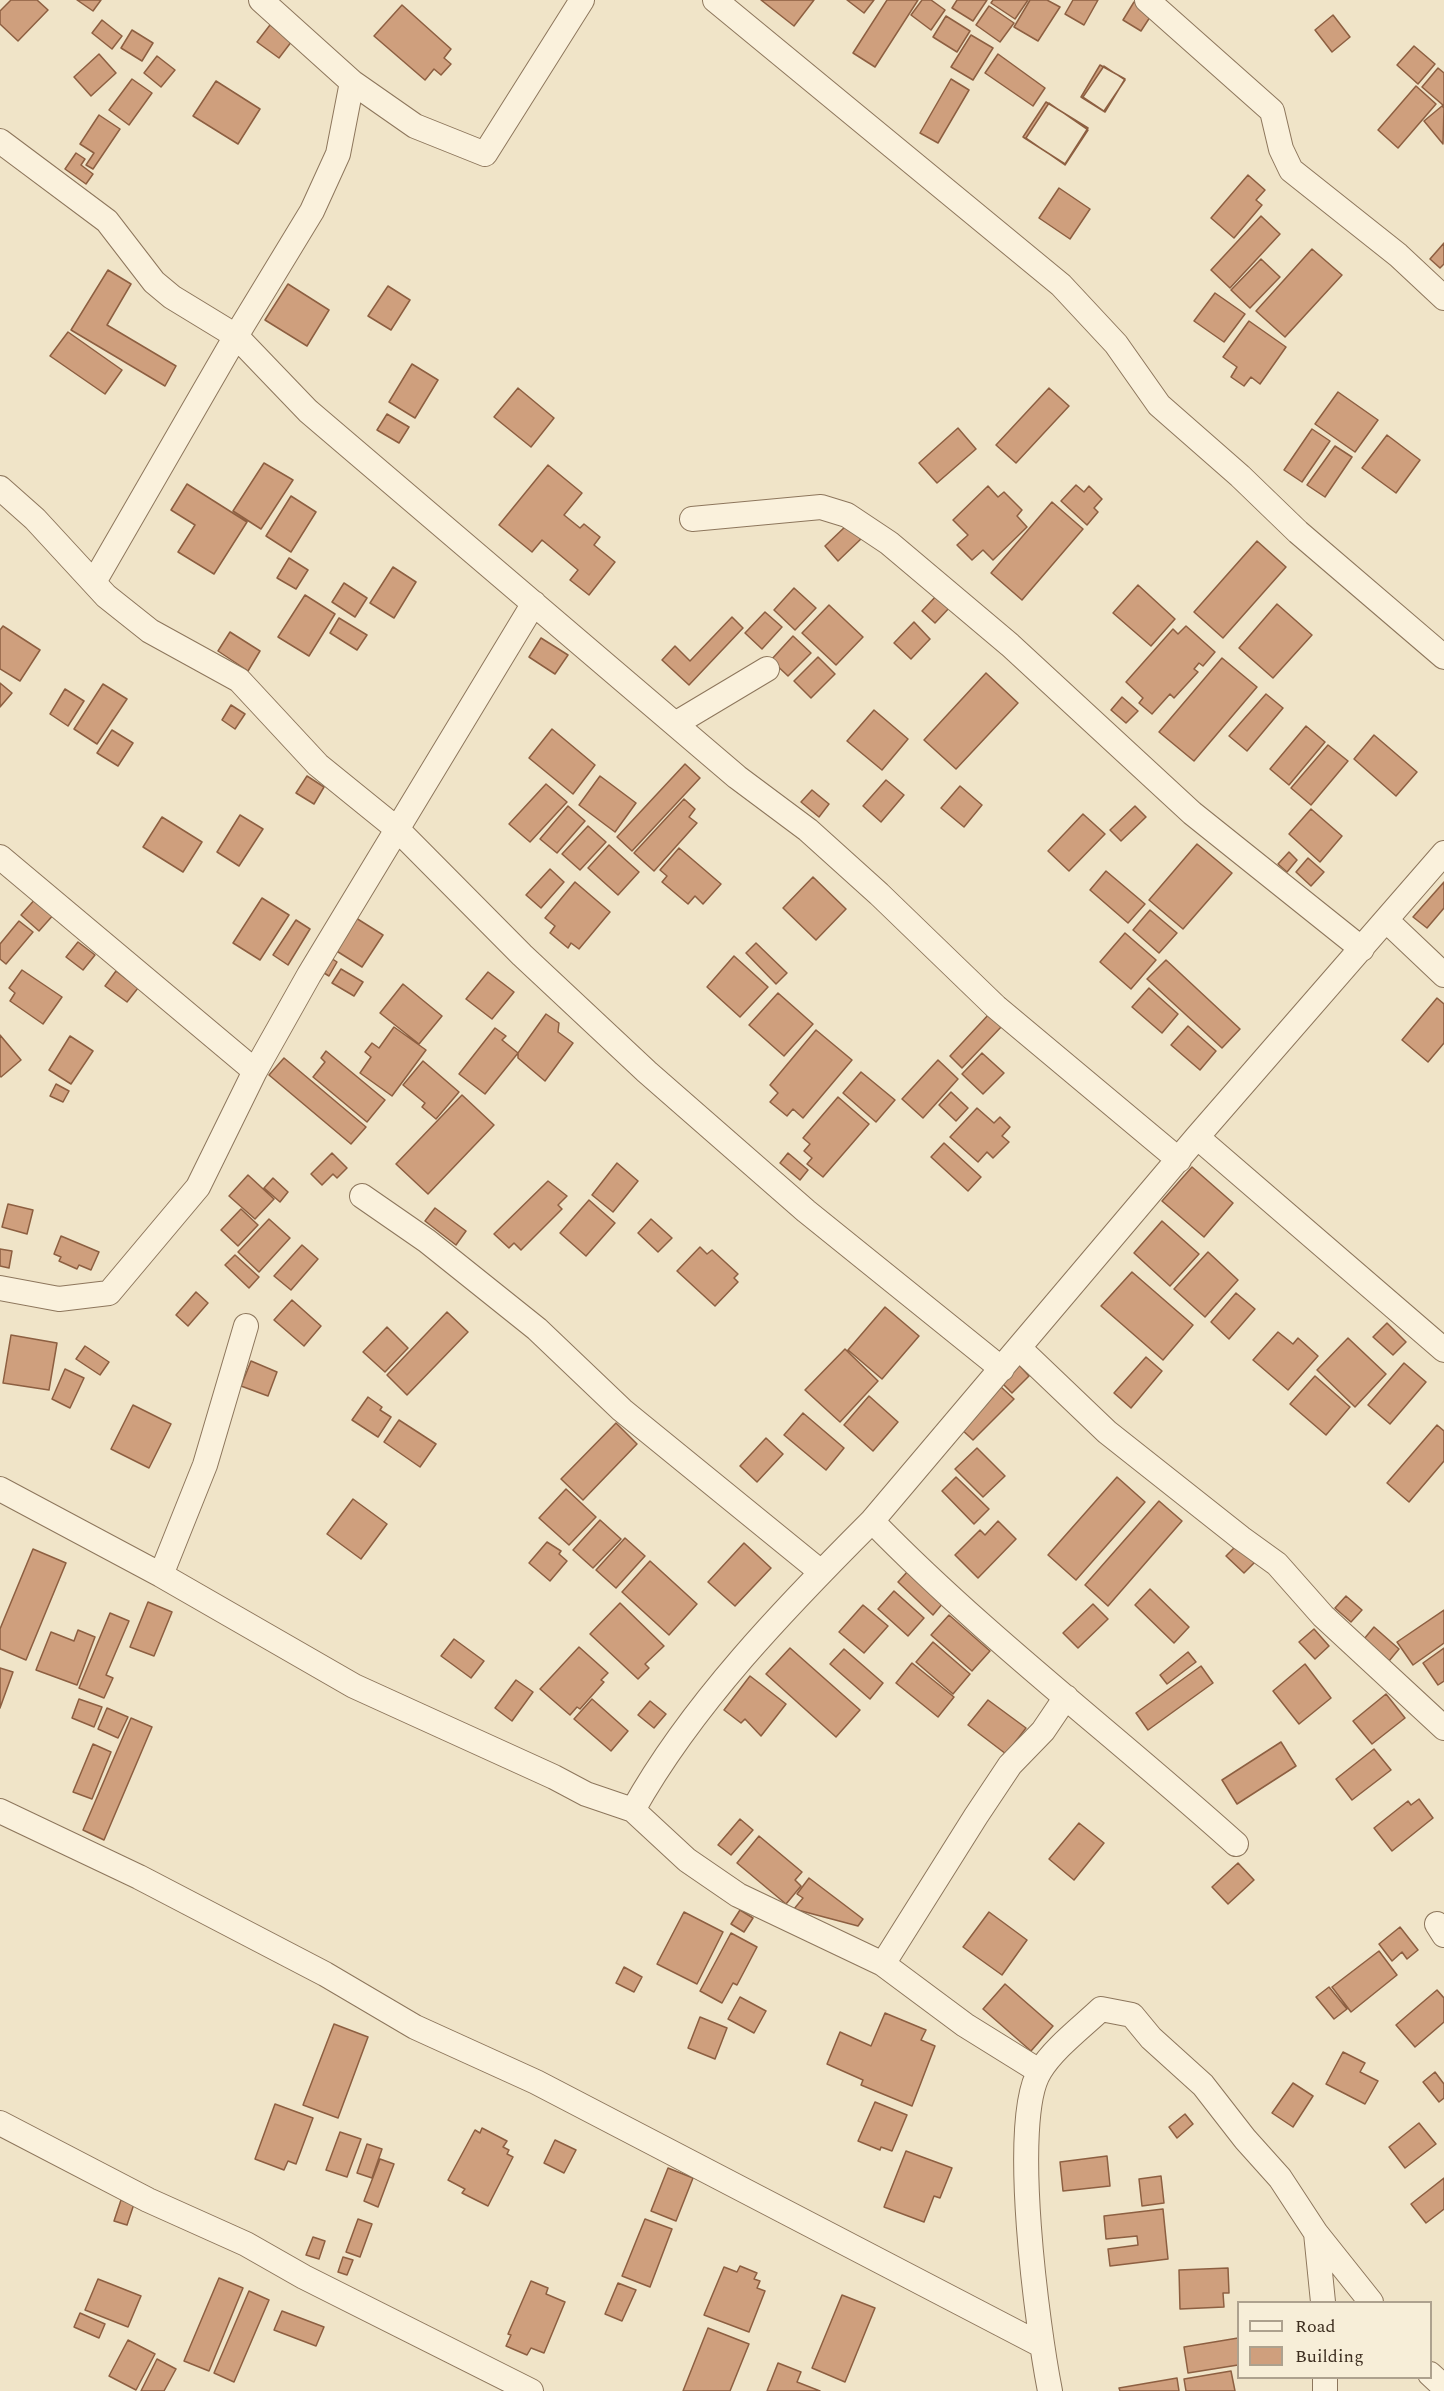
<!DOCTYPE html>
<style>
body{margin:0}
#map{position:relative;width:1444px;height:2391px;overflow:hidden;background:#f0e4c8;font-family:Spectral,serif}
canvas{display:block}
.legend{position:absolute;left:1237px;top:2301px;width:195px;height:78px;box-sizing:border-box;background:#f7eed8;border:2px solid #ada18e;margin:0;padding:8px 10px;list-style:none;font-size:18px;color:#3d2e20}
.legend li{display:flex;align-items:center;gap:12px;height:30px}
.legend b{width:30px;border:2px solid #ada18e}
</style>
<div id="map">
<canvas width="1444" height="2391"></canvas>
<ul class="legend">
<li><b style="height:8px;background:#faf1dc"></b>Road</li>
<li><b style="height:16px;background:#cf9f7d"></b>Building</li>
</ul>
</div>
<script>
const context = document.querySelector('canvas').getContext('2d');
context.lineJoin = 'round';
function paint(path, color) {
  context.fillStyle = color;
  context.fill(path, 'evenodd');
}
function stroke(path, color, width, dash) {
  context.strokeStyle = color;
  context.lineWidth = width;
  context.lineCap = dash ? 'butt' : 'round';
  context.setLineDash(dash || []);
  context.stroke(path);
}
const building = new Path2D(`
 M11,0H37L48,10L18,41L0,24V11Z
 M77,0H101L93,11Z
 M761,0H814L794,26Z
 M847,0H874L864,13Z
 M887,0H918L875,67L853,53Z
 M922,0H931L945,10L931,30L911,15Z
 M957,0H987L973,21L952,8Z
 M993,0H1028L1015,19L991,3Z
 M1030,0H1047L1060,7L1038,41L1014,27Z
 M1073,0H1098L1084,25L1065,14Z
 M1134,2L1152,14L1141,31L1123,20Z
 M402,5L451,49L444,58L451,64L441,75L434,69L425,80L374,36Z
 M989,6L1014,23L1000,42L976,25Z
 M1333,15L1350,37L1332,52L1315,30Z
 M946,16L970,31L957,52L933,37Z
 M102,20L122,36L112,49L92,33Z
 M270,25L292,41L279,58L257,42Z
 M132,30L153,43L142,61L121,48Z
 M971,35L993,48L973,80L951,67Z
 M1414,46L1435,64L1418,84L1397,65Z
 M99,54L116,73L91,96L74,77Z
 M998,54L1045,88L1033,106L985,73Z
 M157,56L175,70L161,87L144,73Z
 M1100,65L1125,79L1105,112L1081,97Z
 M1104,66L1125,80L1104,111L1083,97Z
 M1438,68L1444,73V106L1422,87Z
 M132,79L152,93L129,125L109,110Z
 M951,79L969,90L938,143L920,133Z
 M216,81L260,109L238,144L193,116Z
 M1416,86L1436,104L1398,148L1378,130Z
 M1046,102L1088,128L1065,164L1023,137Z
 M1049,103L1088,130L1065,165L1026,138Z
 M1442,106L1444,108L1443,144L1424,121Z
 M99,115L120,129L93,169L86,165L94,153L80,144Z
 M76,153L85,159L81,165L93,174L86,184L65,169Z
 M1248,175L1265,190L1256,200L1262,205L1234,238L1211,218Z
 M1059,188L1090,209L1070,239L1039,218Z
 M1261,216L1280,234L1230,288L1211,270Z
 M1444,243V264L1440,268L1430,259Z
 M1312,249L1342,275L1285,337L1256,311Z
 M1261,259L1280,277L1250,308L1231,290Z
 M108,270L131,284L107,325L176,366L165,386L71,330Z
 M288,284L329,310L307,346L265,320Z
 M388,286L410,300L391,330L368,316Z
 M1215,293L1245,314L1224,342L1194,321Z
 M1249,321L1286,347L1260,384L1251,377L1244,386L1231,377L1237,367L1223,357Z
 M68,332L122,370L105,394L50,356Z
 M412,364L438,380L415,418L389,402Z
 M518,388L554,418L531,447L494,417Z
 M1049,388L1069,406L1016,463L996,445Z
 M1338,392L1378,420L1355,452L1315,424Z
 M387,414L409,427L399,443L377,430Z
 M958,428L976,449L937,483L919,463Z
 M1312,429L1330,441L1302,482L1284,470Z
 M1387,435L1420,460L1396,493L1362,468Z
 M1335,446L1352,457L1325,497L1307,485Z
 M264,463L293,480L261,529L233,511Z
 M548,465L582,493L564,515L580,528L584,524L600,537L594,545L615,562L589,595L570,580L578,570L542,540L532,552L499,525Z
 M187,484L247,522L214,574L178,552L195,525L171,510Z
 M1076,485L1084,492L1089,486L1102,499L1094,508L1098,512L1087,525L1061,501Z
 M988,486L998,497L1004,492L1022,510L1017,516L1027,527L993,560L983,550L972,560L957,545L968,535L953,520Z
 M291,496L316,512L291,552L266,536Z
 M1052,502L1083,529L1022,600L991,573Z
 M849,523L863,537L838,561L825,546Z
 M1257,541L1286,567L1223,638L1194,612Z
 M289,558L308,570L296,589L277,578Z
 M393,567L416,582L394,618L370,603Z
 M344,583L367,598L355,617L332,602Z
 M1138,585L1175,619L1151,646L1113,613Z
 M794,588L816,608L795,630L774,610Z
 M938,594L951,606L935,623L922,611Z
 M305,595L335,614L309,656L278,637Z
 M1277,604L1312,635L1273,678L1239,648Z
 M829,605L863,637L836,665L802,633Z
 M765,612L782,627L762,649L745,633Z
 M732,617L743,628L689,685L662,660L675,646L690,661Z
 M339,618L367,635L357,650L330,633Z
 M914,622L930,639L911,659L894,643Z
 M3,626L40,650L20,681L0,669V630Z
 M1186,626L1215,652L1203,666L1199,663L1194,669L1198,672L1174,698L1170,694L1152,714L1139,703L1143,698L1126,682L1173,629L1178,634Z
 M230,632L260,651L248,671L218,651Z
 M793,636L811,653L788,676L771,660Z
 M541,638L568,655L555,674L529,657Z
 M818,657L835,674L811,698L794,681Z
 M1222,658L1257,687L1194,761L1159,732Z
 M986,673L1018,703L956,769L924,740Z
 M0,683L12,693L0,707Z
 M103,684L127,699L97,744L74,729Z
 M65,689L84,701L68,726L50,714Z
 M1266,694L1283,708L1247,751L1229,736Z
 M1122,697L1138,711L1126,723L1111,710Z
 M231,705L245,714L235,729L222,720Z
 M874,710L908,739L882,770L847,741Z
 M1306,726L1325,742L1289,785L1270,769Z
 M552,729L595,765L573,794L529,758Z
 M112,730L133,743L118,766L97,753Z
 M1374,735L1417,772L1396,796L1354,759Z
 M1328,745L1348,761L1311,805L1291,788Z
 M685,764L700,778L632,851L617,837Z
 M307,776L324,787L314,804L296,793Z
 M600,776L636,803L615,832L579,805Z
 M886,780L904,795L881,822L863,806Z
 M546,784L567,802L530,842L509,824Z
 M960,786L982,805L964,827L941,808Z
 M812,790L829,804L819,817L801,802Z
 M684,799L695,809L689,817L697,823L654,871L634,853Z
 M568,806L585,821L557,853L540,839Z
 M1135,806L1146,817L1121,841L1110,830Z
 M1311,809L1342,836L1320,862L1289,834Z
 M1083,814L1105,834L1069,871L1048,851Z
 M240,815L263,829L239,866L217,852Z
 M162,817L202,842L183,872L143,847Z
 M588,826L606,842L580,870L562,854Z
 M1197,844L1232,873L1183,929L1149,900Z
 M609,845L639,872L618,895L588,868Z
 M679,848L721,884L703,904L695,896L688,904L662,882L667,876L660,870Z
 M1289,852L1297,860L1287,872L1278,864Z
 M1308,858L1324,872L1311,886L1296,872Z
 M550,869L564,882L541,908L526,895Z
 M1106,871L1145,904L1128,923L1090,890Z
 M813,877L846,909L816,940L783,908Z
 M575,882L610,912L579,949L571,943L568,948L550,933L555,926L545,918Z
 M1444,882V908L1427,928L1413,917Z
 M37,897L55,913L39,931L21,915Z
 M262,898L289,915L260,960L233,943Z
 M1150,910L1177,933L1159,953L1133,930Z
 M356,918L383,935L362,967L335,950Z
 M296,920L310,929L288,965L273,955Z
 M19,921L33,932L6,964L0,959V944Z
 M1125,933L1156,960L1131,989L1100,962Z
 M78,942L95,955L83,970L66,957Z
 M756,943L787,973L776,984L746,953Z
 M328,956L337,962L329,976L319,970Z
 M734,956L768,987L740,1017L707,987Z
 M1166,960L1240,1029L1222,1048L1147,979Z
 M341,969L363,982L354,996L332,983Z
 M22,970L62,997L43,1024L10,1001L15,993L9,988Z
 M116,971L138,988L127,1002L105,986Z
 M488,972L514,992L492,1019L466,999Z
 M403,984L442,1016L419,1044L380,1013Z
 M1149,988L1178,1014L1162,1033L1132,1007Z
 M778,993L813,1024L784,1056L749,1025Z
 M1437,998L1444,1004V1043L1428,1062L1402,1040Z
 M990,1013L1003,1025L962,1068L950,1056Z
 M546,1014L559,1023L558,1032L573,1043L545,1081L518,1058V1053Z
 M1188,1026L1216,1051L1200,1070L1171,1045Z
 M394,1027L426,1050L392,1096L360,1073L371,1057L365,1052L372,1043L379,1048Z
 M495,1028L506,1036L502,1040L518,1053L485,1094L459,1074Z
 M816,1030L852,1060L803,1118L793,1109L787,1116L770,1102L778,1093L770,1085Z
 M0,1035L21,1060L1,1077L0,1076Z
 M70,1036L93,1051L71,1084L49,1070Z
 M326,1051L385,1100L367,1122L313,1077L325,1062L321,1058Z
 M982,1053L1004,1073L983,1094L962,1074Z
 M284,1058L366,1127L351,1144L269,1075Z
 M938,1060L958,1079L923,1118L902,1099Z
 M423,1061L459,1092L436,1119L422,1107L425,1103L403,1085Z
 M861,1072L895,1100L876,1122L843,1093Z
 M56,1084L69,1091L63,1102L50,1096Z
 M951,1092L968,1108L956,1121L939,1105Z
 M462,1095L494,1125L428,1194L396,1164Z
 M838,1097L869,1124L823,1177L807,1164L812,1158L804,1151L810,1144L803,1138Z
 M977,1108L994,1123L1000,1117L1010,1127L1002,1136L1009,1142L993,1158L987,1152L978,1162L950,1137Z
 M944,1143L981,1177L968,1191L931,1157Z
 M332,1153L347,1168L337,1178L333,1174L322,1185L311,1174Z
 M788,1153L808,1170L800,1180L780,1163Z
 M617,1163L638,1181L613,1212L592,1195Z
 M1192,1167L1233,1203L1204,1237L1162,1201Z
 M248,1175L274,1199L255,1219L229,1196Z
 M273,1178L288,1192L280,1202L264,1188Z
 M548,1181L567,1196L558,1205L562,1209L521,1250L514,1243L509,1248L494,1234Z
 M589,1200L615,1223L586,1256L560,1233Z
 M8,1204L33,1210L27,1234L2,1227Z
 M435,1208L466,1231L456,1245L425,1221Z
 M241,1209L258,1225L238,1246L221,1230Z
 M269,1219L290,1238L259,1272L238,1252Z
 M651,1219L672,1238L658,1252L638,1233Z
 M1162,1221L1199,1254L1170,1286L1134,1253Z
 M61,1236L99,1252L91,1270L79,1265L77,1269L59,1261L61,1257L54,1254Z
 M302,1245L318,1259L291,1290L274,1276Z
 M700,1247L707,1254L712,1250L738,1274L734,1278L738,1282L715,1306L677,1271Z
 M0,1249L12,1251L9,1268L0,1266Z
 M1208,1252L1238,1280L1205,1317L1174,1289Z
 M235,1255L259,1277L249,1288L225,1265Z
 M1132,1272L1193,1325L1163,1360L1101,1306Z
 M196,1292L208,1303L188,1326L176,1315Z
 M1236,1293L1255,1309L1229,1339L1211,1322Z
 M292,1300L321,1326L304,1346L274,1320Z
 M885,1307L919,1336L882,1379L848,1350Z
 M447,1312L468,1332L407,1395L387,1375Z
 M1387,1323L1406,1342L1393,1355L1373,1337Z
 M387,1327L408,1348L385,1372L363,1352Z
 M1278,1332L1293,1344L1298,1338L1318,1356L1288,1390L1253,1360Z
 M11,1335L57,1343L49,1390L3,1383Z
 M1348,1338L1386,1374L1355,1407L1317,1370Z
 M85,1346L109,1362L100,1375L76,1359Z
 M845,1349L878,1381L840,1422L805,1390Z
 M1146,1357L1162,1371L1131,1408L1114,1393Z
 M251,1361L277,1372L268,1396L241,1386Z
 M1404,1363L1426,1382L1390,1424L1368,1405Z
 M1019,1365L1029,1376L1012,1393L1002,1383Z
 M65,1369L84,1378L70,1408L52,1399Z
 M1315,1376L1350,1407L1326,1435L1290,1404Z
 M1001,1387L1014,1399L973,1440L960,1428Z
 M869,1396L898,1422L873,1451L844,1425Z
 M368,1397L382,1407L380,1410L391,1417L378,1437L352,1420Z
 M133,1405L171,1424L149,1468L111,1449Z
 M803,1413L844,1448L826,1470L784,1435Z
 M399,1420L436,1444L420,1467L384,1442Z
 M616,1423L637,1444L583,1500L561,1479Z
 M1437,1425L1444,1431V1461L1409,1502L1387,1483Z
 M766,1438L783,1454L757,1482L740,1466Z
 M977,1448L1005,1476L983,1497L955,1469Z
 M956,1477L989,1509L974,1524L942,1491Z
 M1117,1477L1145,1502L1076,1580L1048,1555Z
 M566,1489L596,1517L569,1545L539,1518Z
 M353,1499L387,1524L361,1559L327,1534Z
 M1159,1501L1182,1521L1108,1606L1085,1585Z
 M600,1520L621,1539L593,1568L573,1550Z
 M998,1521L1016,1539L978,1578L955,1555L980,1530L985,1535Z
 M625,1538L645,1556L616,1588L596,1570Z
 M547,1542L561,1551L559,1554L567,1561L550,1581L529,1563Z
 M744,1543L771,1568L735,1606L708,1582Z
 M1237,1545L1255,1562L1244,1573L1226,1556Z
 M33,1549L66,1563L26,1660L0,1649V1629Z
 M650,1561L697,1604L669,1635L622,1592Z
 M908,1571L943,1603L933,1615L898,1582Z
 M1150,1589L1189,1627L1174,1643L1135,1605Z
 M894,1591L924,1618L908,1636L878,1609Z
 M1346,1596L1362,1610L1351,1622L1335,1608Z
 M148,1602L172,1612L154,1656L130,1647Z
 M620,1603L664,1646L645,1664L649,1668L638,1679L590,1634Z
 M1093,1604L1108,1619L1078,1648L1063,1633Z
 M863,1605L888,1626L864,1653L839,1632Z
 M1444,1610V1643L1413,1665L1397,1642Z
 M110,1613L129,1621L106,1675L113,1678L104,1698L79,1688Z
 M949,1615L990,1651L972,1671L931,1635Z
 M1374,1627L1399,1649L1389,1661L1364,1639Z
 M1314,1629L1329,1646L1315,1659L1299,1642Z
 M78,1630L95,1637L77,1685L36,1670L51,1632L74,1641Z
 M454,1639L484,1661L471,1678L441,1656Z
 M933,1642L970,1674L953,1694L916,1662Z
 M579,1647L608,1673L601,1680L604,1682L580,1709L577,1707L570,1715L540,1689Z
 M790,1648L860,1710L836,1737L766,1674Z
 M1444,1648V1681L1438,1685L1423,1663Z
 M844,1649L883,1683L870,1699L830,1664Z
 M1188,1652L1196,1662L1167,1684L1160,1675Z
 M912,1663L954,1697L938,1717L896,1683Z
 M1305,1664L1331,1698L1299,1724L1273,1691Z
 M1201,1666L1213,1683L1148,1730L1136,1713Z
 M0,1668L13,1672L0,1708Z
 M750,1676L786,1704L761,1736L745,1719L741,1723L724,1710Z
 M516,1680L533,1692L512,1721L495,1708Z
 M1386,1694L1405,1718L1372,1744L1353,1721Z
 M79,1699L102,1707L94,1727L72,1718Z
 M592,1699L628,1731L611,1751L574,1719Z
 M988,1700L1026,1728L1006,1754L968,1725Z
 M650,1701L666,1714L654,1728L638,1715Z
 M107,1708L128,1717L118,1738L98,1729Z
 M131,1718L152,1727L104,1840L83,1830Z
 M1281,1742L1296,1766L1237,1804L1222,1780Z
 M93,1744L111,1752L92,1799L73,1792Z
 M1374,1749L1391,1770L1352,1800L1336,1779Z
 M1419,1799L1433,1818L1392,1851L1374,1828L1408,1801L1411,1805Z
 M740,1819L753,1830L731,1855L718,1845Z
 M1079,1823L1104,1843L1074,1880L1049,1859Z
 M759,1836L802,1872L795,1880L801,1886L786,1904L737,1863Z
 M1238,1863L1254,1880L1228,1904L1212,1887Z
 M809,1878L863,1919L858,1926L794,1909L803,1898L797,1894Z
 M740,1910L753,1918L744,1932L731,1924Z
 M684,1912L723,1932L697,1984L657,1964Z
 M989,1912L1027,1940L1002,1975L963,1947Z
 M1400,1927L1418,1950L1407,1959L1402,1952L1392,1961L1379,1944Z
 M731,1933L757,1947L737,1985L733,1983L722,2003L700,1991Z
 M1379,1951L1397,1975L1351,2012L1332,1987Z
 M624,1967L642,1977L634,1992L616,1983Z
 M1005,1984L1053,2026L1031,2051L983,2009Z
 M1329,1987L1347,2009L1334,2019L1316,1997Z
 M1437,1990L1444,1998V2022L1415,2047L1396,2025Z
 M740,1997L766,2011L754,2033L728,2019Z
 M885,2013L926,2030L921,2040L935,2046L912,2106L861,2085L863,2080L827,2064L840,2032L871,2046Z
 M700,2017L727,2028L715,2059L688,2048Z
 M334,2024L368,2037L338,2118L303,2105Z
 M1343,2052L1365,2063L1360,2072L1378,2081L1365,2104L1326,2084Z
 M1435,2072L1444,2084V2098L1439,2102L1423,2082Z
 M1293,2083L1313,2096L1293,2127L1272,2113Z
 M875,2102L907,2115L892,2151L881,2147L880,2150L858,2141Z
 M275,2104L313,2118L296,2164L288,2161L284,2170L255,2159Z
 M1185,2114L1193,2124L1177,2138L1169,2127Z
 M1419,2123L1436,2144L1405,2168L1389,2147Z
 M482,2128L507,2141L503,2147L509,2150L507,2154L513,2157L488,2206L462,2193L465,2189L448,2180L475,2130L480,2133Z
 M340,2132L361,2139L347,2177L326,2170Z
 M555,2140L576,2150L564,2173L544,2163Z
 M367,2144L382,2149L372,2178L357,2173Z
 M906,2151L952,2168L940,2198L934,2196L924,2222L884,2207Z
 M1107,2156L1110,2186L1063,2191L1060,2162Z
 M380,2159L394,2164L378,2207L364,2201Z
 M668,2168L693,2178L676,2221L651,2211Z
 M1161,2176L1164,2203L1142,2206L1139,2179Z
 M1444,2178V2209L1426,2223L1411,2204Z
 M121,2200L134,2204L127,2225L114,2221Z
 M1163,2209L1168,2259L1110,2266L1108,2249L1138,2245L1137,2236L1106,2239L1104,2216Z
 M358,2219L372,2224L360,2257L346,2252Z
 M645,2219L672,2229L650,2287L622,2276Z
 M313,2237L325,2241L319,2259L306,2255Z
 M343,2257L353,2260L347,2275L338,2272Z
 M740,2266L757,2273L754,2279L760,2281L757,2288L765,2291L749,2332L704,2315L724,2267L737,2272Z
 M1228,2268L1229,2293H1223L1224,2307L1180,2309L1179,2270Z
 M219,2278L243,2288L209,2371L184,2361Z
 M98,2279L141,2296L128,2327L85,2310Z
 M531,2281L548,2288L546,2294L565,2302L544,2353L531,2348L527,2355L506,2346L511,2335L508,2334Z
 M618,2283L636,2290L622,2321L605,2314Z
 M249,2291L269,2300L234,2382L214,2373Z
 M842,2295L875,2308L845,2382L812,2368Z
 M282,2311L324,2327L316,2346L274,2330Z
 M80,2313L105,2324L99,2338L74,2327Z
 M708,2328L749,2344L730,2391H683Z
 M1238,2338V2365L1188,2373L1184,2347Z
 M128,2340L155,2354L136,2390L109,2376Z
 M157,2359L176,2369L164,2391H141Z
 M778,2363L801,2372L797,2382L820,2391H767Z
 M1231,2371L1235,2391H1186L1184,2379Z
 M1177,2378L1179,2391H1120L1119,2388Z`);
paint(building, '#cf9f7d');
stroke(building, '#8d5f41', 1.5);
const minor = new Path2D(`
 M261,0L352,82L415,126L485,154L582,0
 M715,0L1061,285L1116,344L1159,405L1240,476L1298,532L1444,657
 M1147,0L1272,111L1281,149L1291,170L1398,255L1444,298
 M0,141L107,221L154,282L172,297L236,336L308,411L737,777L808,830L879,894L996,1007L1179,1160
 M0,488L35,519L106,596L150,631L239,680L318,765L397,829L522,955L647,1072L806,1211L1002,1369
 M692,519L821,507L847,515L889,543L1010,645L1192,813L1362,949
 M94,582L236,336L312,211L338,154L352,82
 M675,724L767,669
 M0,857L255,1071
 M1387,921L1444,975
 M1197,1137L1444,1350
 M362,1196L427,1241L537,1329L622,1410L821,1572
 M0,1288L59,1299L109,1293L198,1187L255,1071L309,975L534,603
 M1019,1348L1107,1432L1241,1538L1277,1564L1323,1616L1444,1728
 M0,1489L161,1575L354,1686L554,1777L586,1794L633,1810L687,1860L738,1895L883,1964L965,2025L1039,2071
 M872,1521C985,1637 1115,1735 1236,1844
 M161,1575L205,1465L246,1326
 M633,1810C692,1704 786,1607 872,1521L1197,1137L1444,853
 M0,1811L139,1877L325,1974L415,2027L536,2082L1041,2345
 M1437,1924L1444,1935
 M883,1964L976,1816L1010,1765L1043,1731L1066,1697
 M0,2123L148,2200L246,2244L304,2277L531,2391
 M1316,2233L1323,2302
 M1430,2374L1444,2387
 M1050,2391C1038,2331 1009,2119 1040,2071C1053,2049 1082,2027 1101,2009L1132,2015L1151,2038L1203,2085L1245,2139L1280,2178L1316,2233L1371,2302
 M1325,2391V2378`);
stroke(minor, '#8d765c', 26);
stroke(minor, '#faf1dc', 24);
</script>
